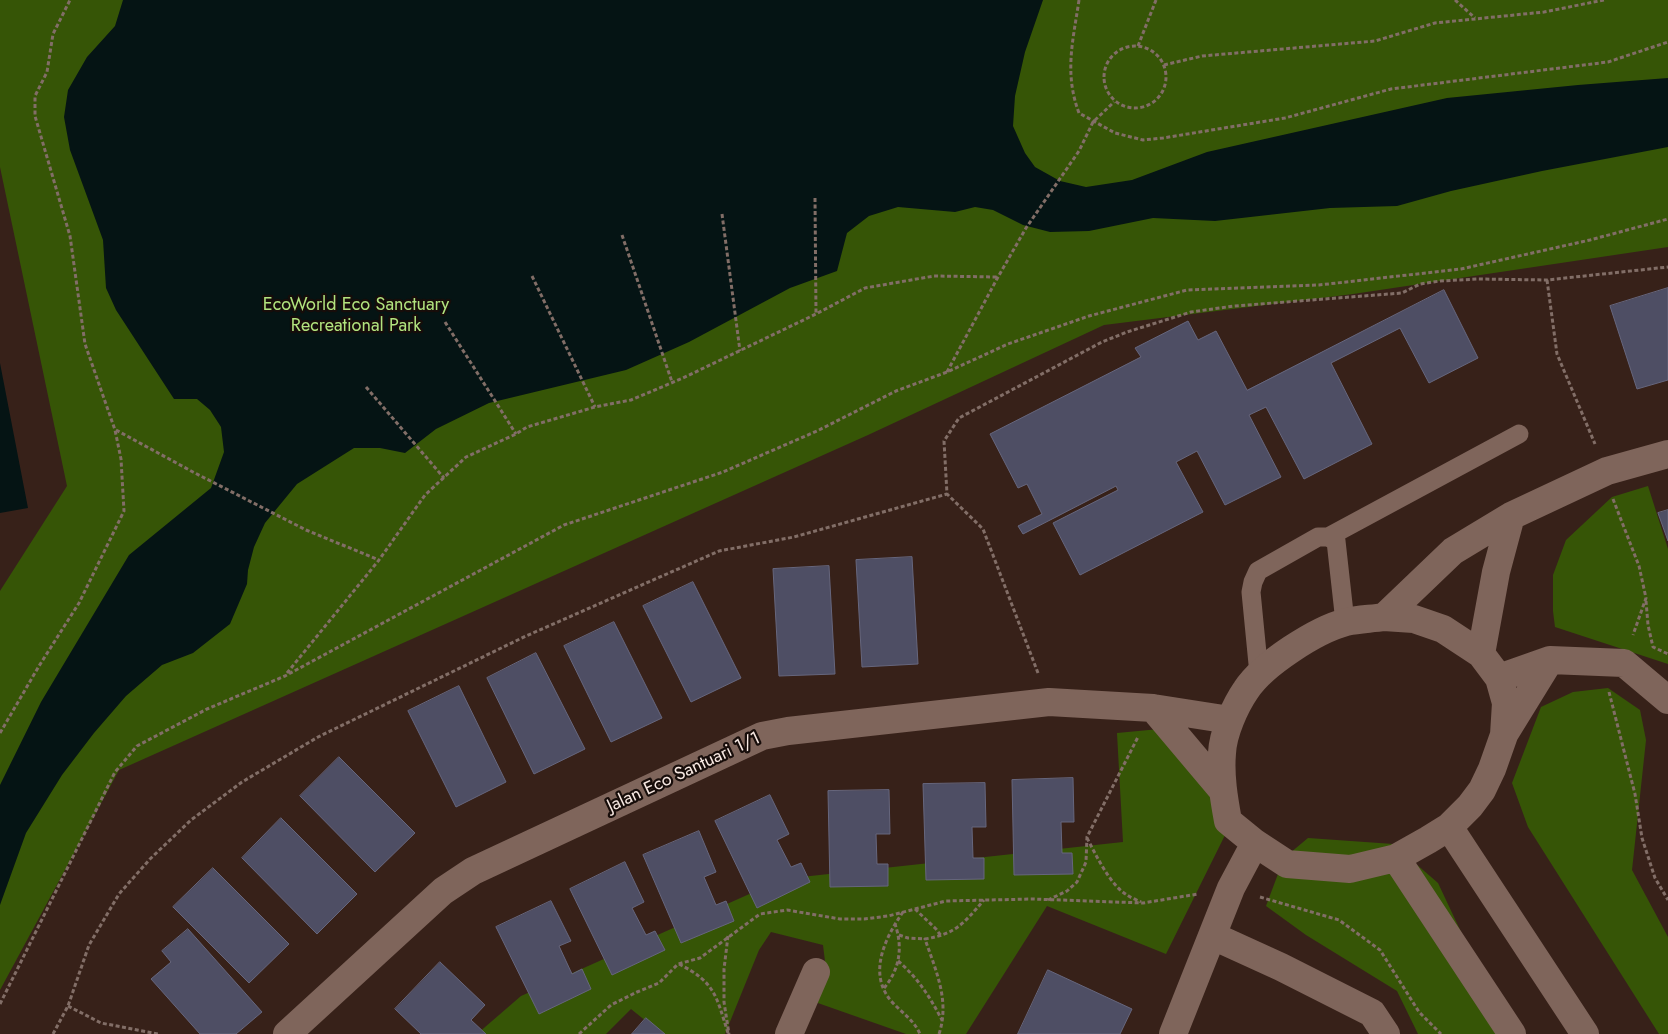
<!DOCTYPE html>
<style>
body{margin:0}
canvas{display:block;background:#372119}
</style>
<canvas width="1668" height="1034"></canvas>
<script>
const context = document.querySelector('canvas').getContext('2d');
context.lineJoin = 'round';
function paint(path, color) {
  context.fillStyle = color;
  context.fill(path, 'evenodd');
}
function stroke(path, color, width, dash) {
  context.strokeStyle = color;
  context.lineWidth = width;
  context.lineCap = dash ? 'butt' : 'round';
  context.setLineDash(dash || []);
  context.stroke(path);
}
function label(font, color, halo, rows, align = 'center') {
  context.font = font + ' Jost,sans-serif';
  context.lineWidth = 4.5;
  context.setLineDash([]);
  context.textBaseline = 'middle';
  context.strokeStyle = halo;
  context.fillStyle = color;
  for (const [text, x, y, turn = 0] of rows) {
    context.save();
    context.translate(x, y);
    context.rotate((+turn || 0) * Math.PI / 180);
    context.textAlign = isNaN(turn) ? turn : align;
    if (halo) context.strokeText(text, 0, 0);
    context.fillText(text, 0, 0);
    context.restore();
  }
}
paint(new Path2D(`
 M0,0H1668V247L1353,294L1104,325L868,435L119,770L0,990V591L67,486L0,167Z
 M1648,486L1668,549V664L1555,627L1553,611V575L1566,540L1612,497Z
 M1608,688L1640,710L1646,740L1632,870L1668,937V1034H1659L1528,827L1512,783L1541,707L1573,692Z
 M1181,727L1230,825L1166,954L1047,906L966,1034H906L815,1002L825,961L823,945L771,932L759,950L725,1034H662L631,1009L606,1034H477L521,996L783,879L1123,842L1117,733Z
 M1308,838L1393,844L1438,883L1509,1034H1418L1397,991L1306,935L1266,906L1284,858Z`), '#365506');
paint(new Path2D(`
 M123,0H1043L1025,52L1015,96L1013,126L1025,153L1035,167L1060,181L1086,187L1132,180L1207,152L1447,98L1578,85L1668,78V147L1542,171L1451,191L1397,206L1330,208L1215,221L1153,218L1089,231L1050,232L1023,225L993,210L975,207L955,212L898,207L869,216L847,233L837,271L790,288L689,342L626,370L489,403L436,429L405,453L380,448H354L297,484L265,523L254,547L248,570L247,584L230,624L193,653L162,665L126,696L94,733L62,775L26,833L0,905V785L41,702L129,555L211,488L224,452L221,427L210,410L197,399H174L116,310L106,288L103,240L70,150L64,117L68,90L87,57L115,26Z
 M0,363L28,508L0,513Z`), '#051414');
const building = new Path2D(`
 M1668,288V380L1637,389L1610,306Z
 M1444,290L1478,358L1429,383L1400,328L1331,363L1372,444L1304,479L1266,407L1249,415L1281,477L1225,505L1197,451L1176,462L1203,512L1080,575L1053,523L1118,490L1116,486L1023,534L1018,526L1042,514L1027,484L1018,488L990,434L1141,357L1135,348L1188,321L1198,340L1216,331L1247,390Z
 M1668,510V541L1658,513Z
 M912,557L918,664L862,667L856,560Z
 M829,566L835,674L779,676L773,569Z
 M693,582L741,678L691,702L643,606Z
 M614,622L662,718L611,742L564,646Z
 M536,653L585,749L534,774L487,678Z
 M459,686L506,782L456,807L408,711Z
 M339,757L415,833L375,872L300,796Z
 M1073,778L1074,822H1061L1062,853H1072L1073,874L1014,875L1012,780Z
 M985,783L986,827H972L973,858H984V879L926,880L923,784Z
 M889,790L890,834H876L877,864H888V886L830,887L828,791Z
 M770,795L789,834L777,840L791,867L801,863L810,882L757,908L715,821Z
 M281,818L357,894L317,934L242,858Z
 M699,831L716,872L704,877L716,905L726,901L734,921L681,943L643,855Z
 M625,862L644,902L632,908L646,935L655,931L665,950L612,975L570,889Z
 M213,868L289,944L249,983L173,907Z
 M551,901L571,941L559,946L572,974L582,969L591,989L539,1014L496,927Z
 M188,929L262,1012L236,1034H200L151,979L171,962L162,951Z
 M440,962L485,1005L471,1020L486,1034H421L395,1009Z
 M1048,970L1132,1009L1120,1034H1018Z
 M646,1018L665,1034H632Z`);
paint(building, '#4e4e64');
stroke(building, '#66667d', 1);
stroke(new Path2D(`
 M1079,0C1073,41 1064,73 1079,113L1115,133L1143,140L1163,138L1285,118L1391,89L1608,62L1668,42
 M1455,0L1475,18
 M1104 77a31 31 0 1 1 62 0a31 31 0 1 1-62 0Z
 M1138,46L1156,0
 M1164,65L1202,56L1375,41L1435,23L1544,12L1604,0
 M815,198L816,314
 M722,214L740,351
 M622,235L672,382
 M532,276L595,407
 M1547,280L1557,354L1595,444
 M445,322L516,434
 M947,372L998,277L1026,228L1079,151L1093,122L1114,102
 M366,387L444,478
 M116,430L193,472L306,530L379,560
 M1613,499L1639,566L1646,598L1633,635
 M1646,601L1648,625L1653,647L1668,654
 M287,673L379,560L425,495L466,457L516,434L527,427L595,407L631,400L683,378L816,314L865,288L934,276L998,277
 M1038,673L983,529L947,494L944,441L959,418L1102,342L1127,332L1191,312L1234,306L1402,293L1420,284L1440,281L1478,279L1547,280L1668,267
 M1609,692L1635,794L1642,838L1655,878L1668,900
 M0,733L39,666L79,603L124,511L121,459L115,430L85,344L70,236L35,116V96L47,72L53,34L70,0
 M1087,838C1096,855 1110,885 1127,895C1131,898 1137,900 1141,902
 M1260,897L1339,920L1380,950L1419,1012L1441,1034
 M1048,900L1067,891L1077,882L1086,862L1087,837L1138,737
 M915,909L936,929L942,937
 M903,912C885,938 867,974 892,1002C902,1013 914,1020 920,1034
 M899,935L908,938L925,939
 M728,936L724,969V1002L729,1034
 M898,961C918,978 930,997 942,1020
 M679,964C716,983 716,996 728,1033
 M884,988C900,969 903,947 895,924
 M0,1004L115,772L137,746L207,709L285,676L564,525L723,472L817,431L896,391L947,372L1008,344L1089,316L1187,290L1319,285L1461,269L1590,240L1668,219
 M68,1006L101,1023L158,1034
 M53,1034L68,1006L89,945L119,894L150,859L191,820L242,782L318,737L526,636L719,551L794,537L947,494
 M579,1034L611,1005L637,992L659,983L678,964L700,958L760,914L787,910L840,919H864L888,916L946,901L1033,899L1143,903L1198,894
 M939,1034C950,1001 936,971 925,939C956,934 964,923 984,900`), '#826e67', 3, [4, 2.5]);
stroke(new Path2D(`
 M1328,537L1519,434
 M1259,674L1251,592L1253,582L1258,571L1318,537H1328L1336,541L1345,622`), '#7f655b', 19);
stroke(new Path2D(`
 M1384,617L1414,619L1443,629L1481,654L1499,678L1506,703L1504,735L1492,769L1482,790L1470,806L1449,827L1428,840L1396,858L1350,869L1287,864L1255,843L1228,821C1224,799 1220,776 1222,753C1223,733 1235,706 1246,690C1263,664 1316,630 1346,622C1358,619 1371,619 1384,617Z
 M1384,617L1453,551L1511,516L1607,471L1668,454
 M1481,654L1496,572L1511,516
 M1499,678L1550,660L1624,663L1668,700
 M1153,708L1223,791
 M1505,733L1550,660
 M1449,827L1585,1034
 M1396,858L1512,1034
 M1213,936L1281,967L1372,1013L1386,1034
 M287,1034L443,891L473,871L762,736L788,731L1049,702L1153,708L1230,720
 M789,1034L816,972
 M1173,1034L1231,888L1255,843`), '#7f655b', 28);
label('18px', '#b2e47f', '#170d0a', [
 ["EcoWorld Eco Sanctuary",356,306],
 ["Recreational Park",356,327]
]);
label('18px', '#f7e8e2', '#170d0a', [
 ["Jalan Eco Santuari 1/1",684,773,-25]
]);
</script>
